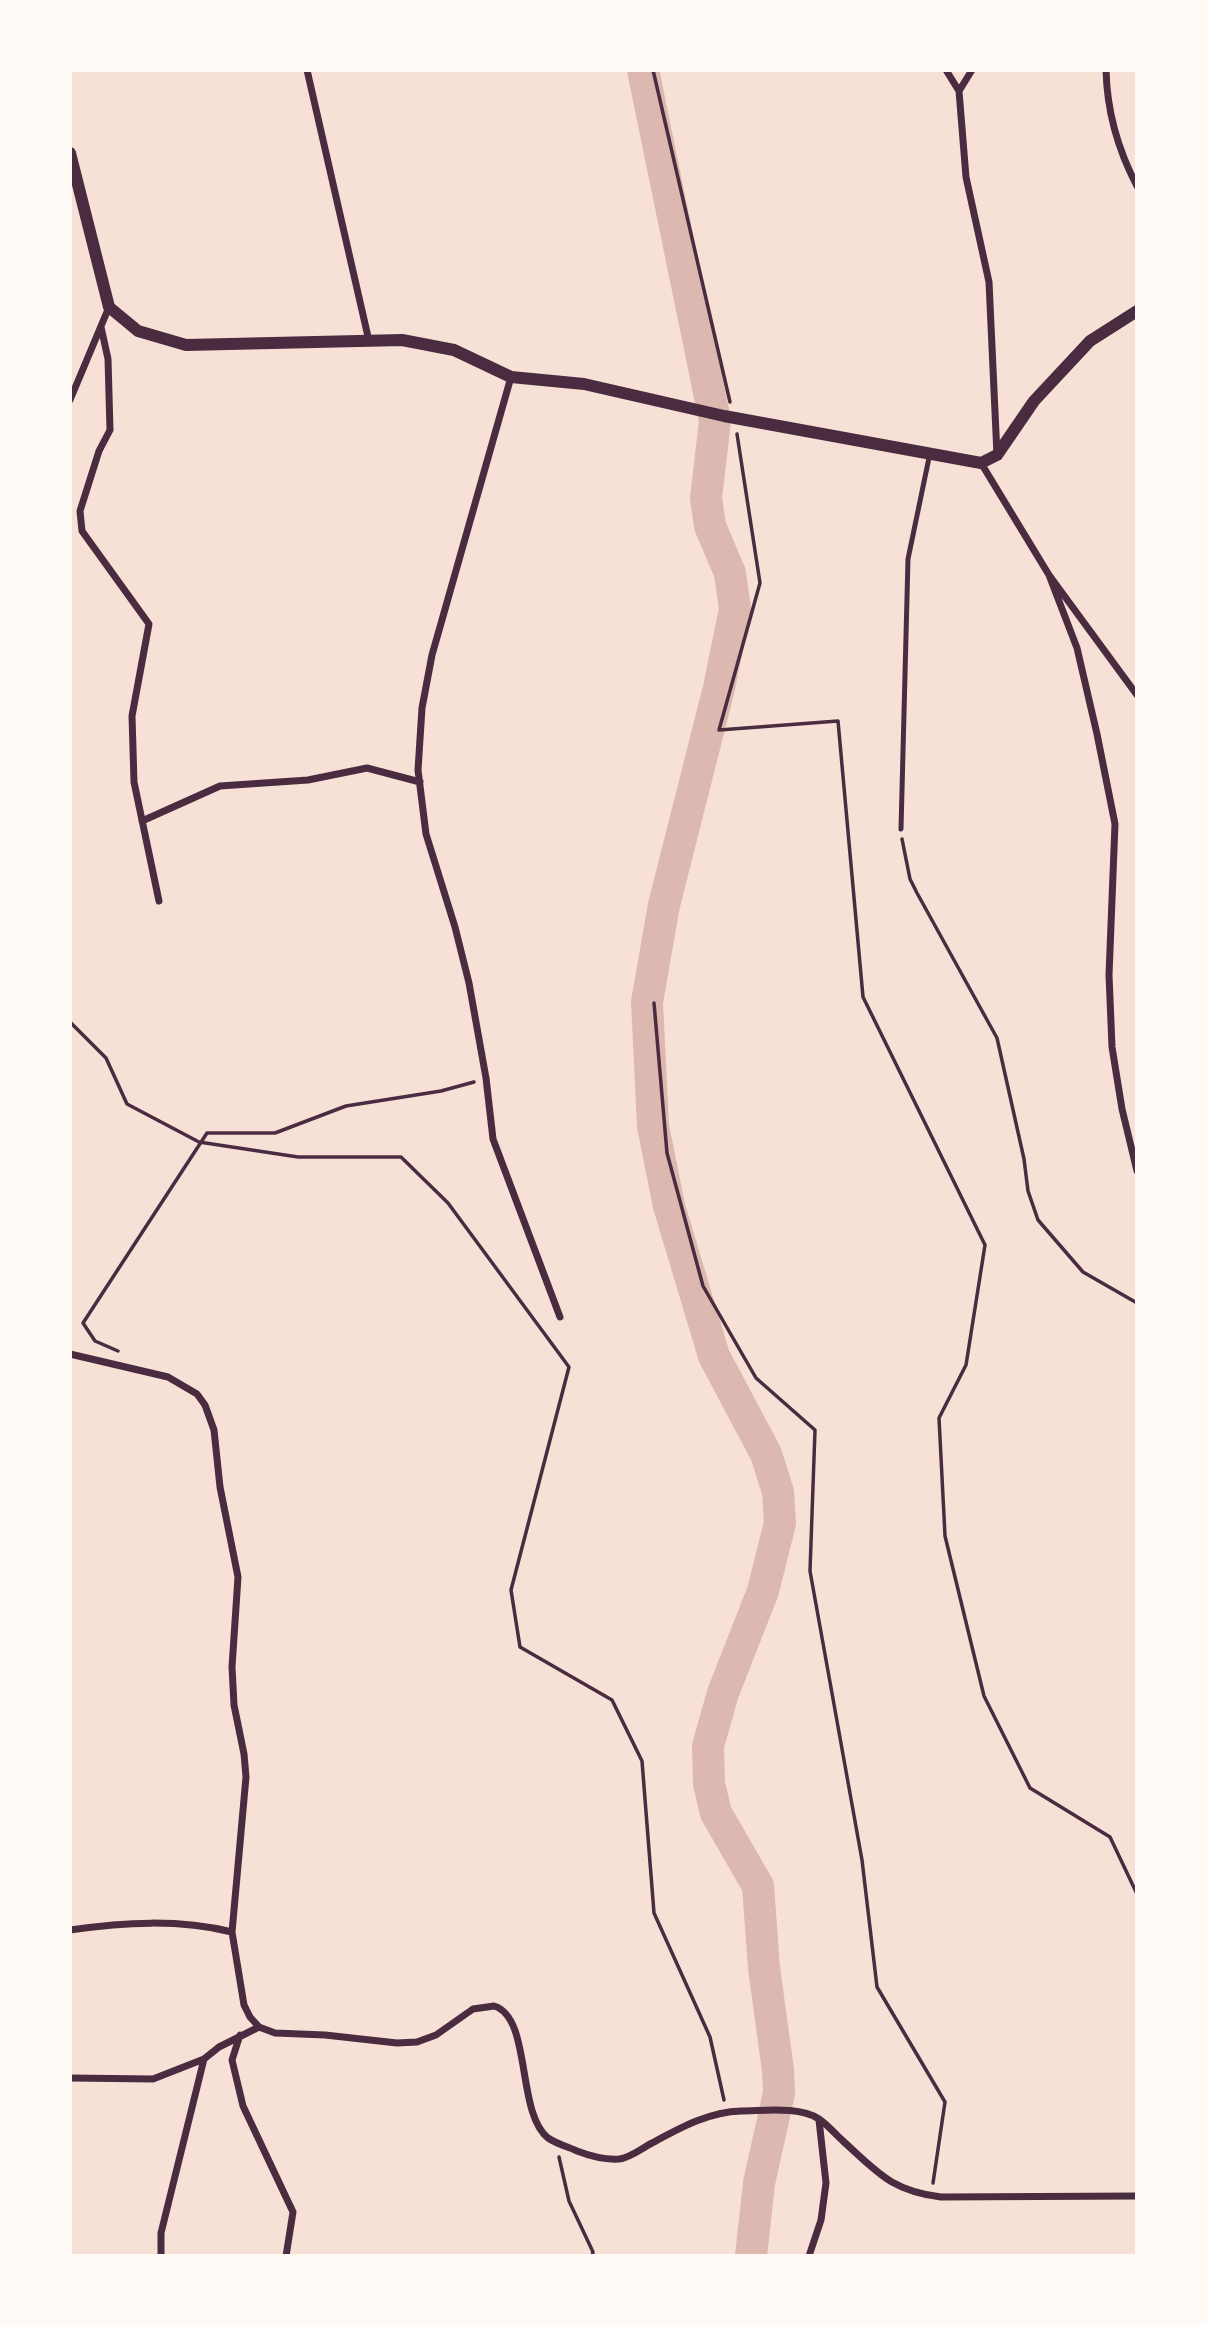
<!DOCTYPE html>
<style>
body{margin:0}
#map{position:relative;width:1207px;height:2326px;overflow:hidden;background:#f7e1d7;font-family:"DM Sans",sans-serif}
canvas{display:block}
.frame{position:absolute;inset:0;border:72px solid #fffaf5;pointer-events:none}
</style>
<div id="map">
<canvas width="1207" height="2326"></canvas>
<div class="frame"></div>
</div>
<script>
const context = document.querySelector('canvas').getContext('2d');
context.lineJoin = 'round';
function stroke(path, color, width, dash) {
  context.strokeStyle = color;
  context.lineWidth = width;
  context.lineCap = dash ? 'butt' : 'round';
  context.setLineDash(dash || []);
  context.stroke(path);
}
stroke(new Path2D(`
 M643,70L715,421L706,498L710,526L730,573L735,609L719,688L664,905L647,1002L653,1126L669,1206L714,1356L766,1454L778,1492L780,1523L763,1591L723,1693L708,1746L709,1784L716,1813L758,1886L764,1968L778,2070L779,2093L759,2183L751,2256`), '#dcb8b0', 32);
stroke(new Path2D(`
 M653,70L730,402
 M737,434L760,583L719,730L838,721L863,997L985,1245L966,1365L939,1418L945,1536L984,1696L1030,1788L1110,1837L1137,1894
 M902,839L910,879L917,893L997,1038L1024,1159L1028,1191L1038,1220L1083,1272L1137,1303
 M654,1003L667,1153L703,1286L756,1378L815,1430L810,1571L862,1860L877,1987L945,2102L933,2183
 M70,1022L106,1058L127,1104L199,1142L298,1157H401L448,1203L569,1367L511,1590L520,1647L612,1700L642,1761L654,1913L710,2037L724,2100
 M118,1351L95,1341L83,1323L207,1133H275L346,1106L441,1091L474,1082
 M559,2157L569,2201L593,2252L592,2256`), '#4a2c40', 3.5);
stroke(new Path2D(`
 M901,829L908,559L930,453`), '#4a2c40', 5);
stroke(new Path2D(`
 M307,70L369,341
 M946,70L959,91
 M972,70L959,91L966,177L989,282L997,455
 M1106,70C1107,111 1118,150 1137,186
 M101,327L108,359L110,430L99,451L80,511L82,531L149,624L132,716L134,782L159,901
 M511,377L432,655L422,708L418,770L426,834L455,927L469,983L486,1078L493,1139L560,1317
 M70,400L109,307
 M981,463L1049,575L1137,695
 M1049,575L1077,648L1097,734L1115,824L1109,975L1112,1047L1122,1109L1137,1171
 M142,821L220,786L308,780L367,768L420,782
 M70,1354L168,1377L197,1394L205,1405L214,1430L220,1487L238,1577L232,1667L234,1705L244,1754L246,1777L232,1932L244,2005L250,2017L259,2027L275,2033L325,2035L397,2043L417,2042L436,2035L473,2009L494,2006C532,2017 516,2113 548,2138C557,2144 568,2147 577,2151C590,2156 604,2160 619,2159C630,2158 642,2148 652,2143C680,2128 708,2112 741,2111C764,2111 799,2106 819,2119C828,2125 835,2134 843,2141C878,2173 892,2191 941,2197L1137,2196
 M70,1930C124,1922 179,1919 232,1932
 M240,2035L232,2060L243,2106L293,2212L286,2256
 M70,2078L153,2079L204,2059
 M161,2256V2233L204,2059L219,2047L259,2027
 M809,2256L821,2220L826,2183L819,2120`), '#4a2c40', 7);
stroke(new Path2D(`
 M70,153L109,307L138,331L186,345L402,340L454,350L511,377L584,384L724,416L981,463L997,455L1034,401L1090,341L1137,311`), '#4a2c40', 12);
</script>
